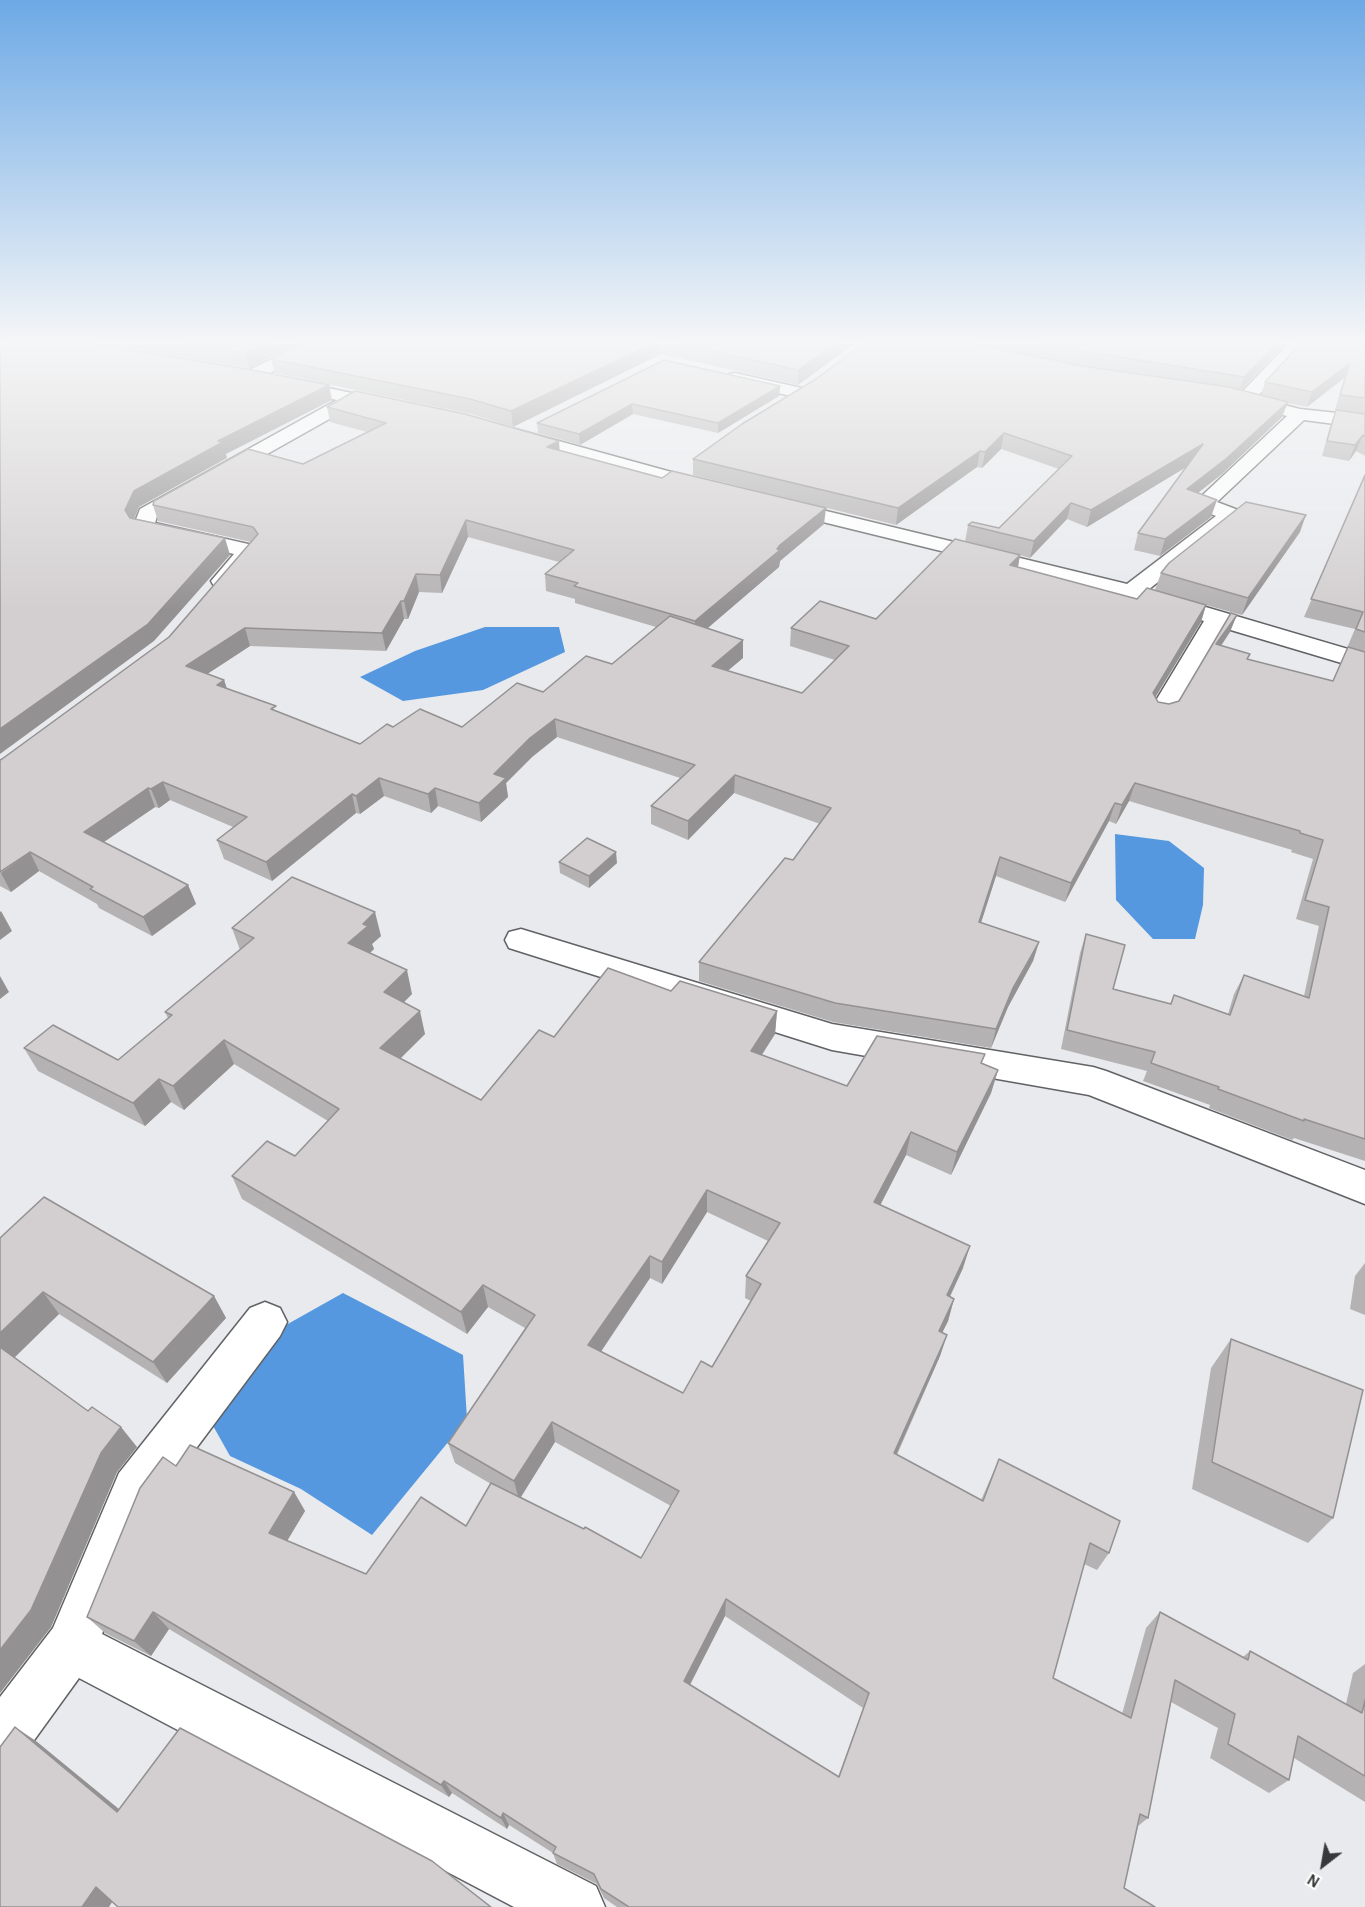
<!DOCTYPE html>
<style>
body{margin:0}
#map{position:relative;width:1365px;height:1907px;overflow:hidden;background:#e8eaed;font-family:"Alegreya Sans",sans-serif}
canvas{display:block}
.north{position:absolute;left:1293px;top:1835px;width:60px;height:60px;-webkit-text-stroke:4px #fff;paint-order:stroke;rotate:211deg;font-size:16px;font-weight:700;line-height:24px;text-align:center;color:#373839}
.north::after{content:'';display:block;margin:auto;width:21px;height:27px;background:#373839;clip-path:polygon(50% 0,100% 100%,50% 72%,0 100%)}
</style>
<div id="map">
<canvas width="1365" height="1907"></canvas>
<div class="north">N</div>
</div>
<script>
const context = document.querySelector('canvas').getContext('2d');
context.lineJoin = 'round';
function paint(path, color) {
  context.fillStyle = color;
  context.fill(path, 'evenodd');
}
function stroke(path, color, width, dash) {
  context.strokeStyle = color;
  context.lineWidth = width;
  context.lineCap = dash ? 'butt' : 'round';
  context.setLineDash(dash || []);
  context.stroke(path);
}
paint(new Path2D(`
 M485,627H559L565,652L483,690L403,701L360,677L415,651Z
 M1115,834L1169,841L1204,868L1203,905L1195,939H1153L1116,900Z
 M343,1293L463,1355L467,1419L372,1535L301,1489L230,1456L212,1424L286,1325Z`), '#5598e0');
const minor = new Path2D(`
 M305,343H326L257,380H245L242,376L245,372Z
 M1289,343H1306L1256,398L1300,409L1365,416V428L1304,420L1217,502L1238,510L1241,514L1238,518L1148,590L1365,654V670L1224,628L1171,718L1162,720L1153,718L1149,712L1204,621L1100,590L774,510L771,506L774,502L781,500L1127,584L1216,516L1196,508L1193,504L1287,416L1234,403L1231,399L1234,395L1240,394Z
 M735,373L806,389L809,393L806,397L800,398L729,382L726,378L729,374Z
 M286,379L389,401L395,402L398,406L395,410L389,411L356,404L157,516L155,523L257,546L260,551L230,586L222,588L214,586L211,581L234,554L136,532L133,527L140,509L337,400L280,388L277,384L280,380Z
 M515,429L715,484L718,488L715,492L708,494L614,470L508,439L506,435L508,431Z
 M521,929L832,1024L1093,1067L1106,1071L1365,1170V1204L1089,1095L832,1050L509,948L505,940L509,932Z
 M265,1302L280,1308L287,1322L280,1336L153,1506L102,1634L596,1886L605,1907H514L79,1678L19,1761L0,1769V1697L53,1628L119,1473L250,1308Z`);
stroke(minor, '#616265', 3);
paint(minor, '#fff');
paint(new Path2D(`
 M98,343H299L249,368Z
 M301,343H855L798,385L661,354L513,427L471,414L275,373L271,359Z
 M971,343H1286L1241,390L1261,395L1265,382L1365,343V456L1356,451L1349,461L1322,456L1330,426L1336,411L1335,410L1344,378L1307,407L1287,403L1282,417L1222,474L1198,493L1211,517L1160,556L1134,550L1138,533L1186,467L1087,527L1067,519L1030,558L1020,555L1018,567L1137,599L1155,590L1161,573L1300,532L1242,615L1206,605L1201,622L1155,697L1158,702L1169,704L1179,701L1230,632L1221,646L1248,659L1333,681L1355,629L1304,617L1365,475V1161L1294,1138L1292,1140L1209,1108L1210,1105L1143,1081L1147,1071L1061,1049L1080,953L1086,934L1113,989L1170,1004L1174,995L1228,1014L1234,994L1244,975L1304,996L1319,926L1296,919L1313,859L1291,852L1292,850L1129,801L1116,824L1109,821L1065,902L996,876L981,923L1039,942L1033,961L1008,1007L991,1048L833,1022L699,981V962L793,860L820,824L734,793L688,840L651,824V806L680,778L557,737L532,757L506,783L508,797L481,822L438,806L431,813L384,796L360,814L356,813L272,881L224,859L217,840L233,827L170,800L159,808L155,807L104,842L188,885L196,904L152,936L99,908L97,904L39,871L11,892L0,886V760L2,759L169,637L251,542L158,521L153,505L303,464L367,432L330,422L327,407L559,441V450L824,524L780,561L779,567L707,628L743,640V658L727,671L802,693L835,660L790,646L791,628L876,619L965,542L968,525L999,528L1059,469L1001,449L982,468L977,467L896,525L693,475V459ZM468,537L559,562L545,574L546,591L575,599V603L656,627L612,664L543,692L462,727H393L360,744L277,711L227,689L224,680L207,674L250,646L386,651L404,619H408L419,592L442,593Z
 M664,360L780,386L779,396L718,433L633,414L580,445L538,433L537,423Z
 M559,862L617,863L589,888L560,873Z
 M232,928L381,936L372,944L374,949L370,953L412,994L404,1002L425,1034L400,1058L481,1100L554,1037L671,991L777,1011L775,1034L762,1055L847,1086L982,1064L998,1070L991,1093L951,1175L906,1155L880,1205L963,1268L950,1297L954,1299L948,1321L942,1333L947,1335L940,1356L897,1455L981,1500L999,1459L1109,1553L1097,1570L1084,1564L1053,1678L1122,1714L1146,1628L1160,1612L1243,1657L1250,1651L1346,1704L1353,1673L1365,1664V1802L1294,1758L1289,1780L1269,1793L1210,1758L1218,1728L1171,1702L1148,1818L1138,1826L1124,1888L1155,1907H617L604,1898L597,1884L557,1864L553,1853L509,1825L507,1829L452,1793L449,1797L169,1629L151,1656L105,1633L87,1617L176,1466L294,1492L305,1511L287,1541L366,1574L466,1526L491,1484L455,1463L448,1443L525,1328L488,1307L467,1334L242,1199L232,1176L295,1156L328,1121L234,1064L184,1110L171,1102L145,1126L38,1071L24,1048L118,1060L168,1018L165,1012L240,950ZM707,1212L768,1241L746,1276L745,1298L751,1301L712,1367L683,1393L601,1352L650,1278L662,1284ZM555,1442L671,1506L641,1558L521,1497ZM725,1616L863,1708L838,1777L690,1685Z
 M0,1238L214,1296L226,1318L167,1383L59,1314L14,1357L137,1447L117,1472L51,1627L0,1693Z
 M1365,1263V1315L1350,1309L1355,1276Z
 M1231,1339L1333,1518L1308,1543L1192,1489L1211,1368Z`), '#b5b2b3');
paint(new Path2D(`
 M266,343H299L249,368L245,353Z
 M654,343H661V354L513,427L511,411Z
 M836,343H855L798,385V370Z
 M1277,343H1286L1239,392L1244,377Z
 M1350,363L1344,378L1307,407L1312,392Z
 M329,385L332,400L226,454L227,458L139,507L131,526L125,510L134,491L218,441Z
 M780,386L779,396L718,433V423Z
 M1288,402L1282,417L1222,474L1182,505L1187,489Z
 M632,404L633,414L580,445L579,434Z
 M1004,433L1001,449L982,468L985,452Z
 M1363,435L1356,451L1349,461L1355,445Z
 M559,441L560,456L547,447Z
 M1203,444L1198,460L1087,527L1091,510Z
 M980,451L977,467L896,525L898,508Z
 M1217,500L1211,517L1160,556L1165,539Z
 M1071,503L1067,519L1030,558L1034,541Z
 M826,508L824,524L780,561L779,567L695,639V621L777,549L780,545Z
 M1306,515L1300,532L1242,615L1248,598Z
 M466,520L468,537L442,593L440,575Z
 M225,538L230,555L154,641L0,754V729Z
 M1020,555L1017,572L1010,565Z
 M416,574L419,592L408,619L404,601Z
 M401,601L404,619L386,651L382,633Z
 M1206,605L1201,622L1147,711L1153,693Z
 M1237,615L1230,632L1210,662L1216,644Z
 M245,628L250,646L192,684L186,666Z
 M743,640V658L712,684V666Z
 M224,680L230,698L217,685Z
 M555,719L557,737L532,757L506,783L508,797L481,822L479,803L494,774L530,738Z
 M735,775L734,793L688,840V821Z
 M379,778L384,796L360,814L356,796Z
 M163,782L170,800L159,808L151,789Z
 M1135,783L1129,801L1116,824L1122,805Z
 M148,788L155,807L92,850L84,832Z
 M435,788L438,806L431,813L428,794Z
 M352,794L356,813L272,881L266,862Z
 M1115,803L1109,821L1065,902L1071,883Z
 M30,852L39,871L11,892L1,873Z
 M616,852L617,863L589,888V876Z
 M1000,857L996,876L975,941L979,922Z
 M188,885L196,904L152,936L143,917Z
 M1,911L12,931L0,940V912Z
 M375,912L381,936L372,944L374,949L355,967L348,943L363,924Z
 M1039,942L1033,961L1008,1007L991,1048L996,1029L1013,988Z
 M407,970L412,994L390,1016L384,992Z
 M0,976L9,992L0,999Z
 M420,1011L425,1034L387,1072L380,1048Z
 M777,1011L775,1034L749,1074L751,1051Z
 M224,1040L234,1064L184,1110L173,1086Z
 M998,1070L991,1093L951,1175L957,1152Z
 M159,1079L171,1102L145,1126L133,1103Z
 M911,1132L906,1155L870,1225L874,1202Z
 M707,1190V1212L662,1284V1262Z
 M970,1246L963,1268L940,1317L947,1295Z
 M650,1256V1278L591,1366L588,1345Z
 M483,1285L488,1307L467,1334L461,1312Z
 M43,1292L59,1314L10,1362L0,1351V1333Z
 M214,1296L226,1318L167,1383L153,1362Z
 M954,1299L948,1321L932,1353L939,1331Z
 M947,1335L940,1356L888,1473L894,1453Z
 M552,1422L555,1442L519,1500L514,1481Z
 M121,1427L137,1447L117,1472L51,1627L0,1693V1650L101,1453Z
 M294,1492L305,1511L281,1551L269,1533Z
 M726,1599L725,1616L684,1696V1681Z
 M153,1612L169,1629L151,1656L134,1641Z
 M15,1727L36,1741L136,1823L117,1812Z
 M444,1781L452,1793L449,1797L441,1785Z
 M503,1813L509,1825L507,1829L501,1818Z
 M96,1887L116,1896L109,1907H82Z`), '#949192');
const building = new Path2D(`
 M8,343H90L247,369L329,385L218,441L223,442L134,491L125,510L130,518L225,538L148,624L0,729V347Z
 M182,343H266L245,353Z
 M301,343H654L511,411L470,399L271,359Z
 M677,343H836L798,370Z
 M864,343H971L1082,366L1229,387L1288,402L1227,458L1187,489L1217,500L1165,539L1138,533L1203,444L1091,510L1071,503L1034,541L968,525L972,522L999,528L1072,456L1004,433L985,452L980,451L898,508L693,459L742,424L816,379Z
 M1043,343H1277L1244,377L1083,351Z
 M1301,343H1365V398L1340,395L1350,363L1312,392L1265,382Z
 M664,360L780,386L718,423L632,404L579,434L537,423Z
 M355,391L465,414L559,441L547,447L662,478L672,471L826,508L780,545L777,549L780,550L695,621L574,586L578,583L545,574L574,550L466,520L440,575L416,574L404,601H401L382,633L245,628L186,666L224,680L217,685L276,706L271,709L360,744L387,724L393,727L420,709L462,727L517,683L543,692L586,656L612,664L670,616L743,640L712,666L802,693L849,646L791,628L820,601L876,619L955,539L1020,555L1010,565L1137,599L1147,588L1206,605L1153,693L1158,702L1169,704L1179,701L1231,613L1237,615L1216,644L1250,654L1247,659L1333,681L1348,647L1365,652V1139L1304,1119V1121L1218,1089L1219,1087L1151,1063L1155,1052L1067,1030L1086,934L1125,945L1113,989L1171,1004L1174,995L1230,1015L1244,975L1309,998L1329,907L1305,900L1323,840L1300,833V831L1135,783L1122,805L1115,803L1071,883L1000,857L979,922L1039,942L1013,988L996,1029L835,1003L699,962L785,858L793,860L831,808L735,775L688,821L651,806L695,765L555,719L530,738L494,774L506,778L479,803L435,788L428,794L379,778L356,796L352,794L266,862L217,840L247,817L163,782L151,789L148,788L84,832L188,885L143,917L90,889L93,887L30,852L0,872V760L2,759L169,637L258,534L253,527L153,505L154,501L248,449L303,464L386,423L327,407Z
 M1336,410L1365,414V437L1363,435L1355,445L1327,441Z
 M1365,475V632L1356,629L1363,612L1311,599Z
 M1246,502L1306,515L1248,598L1161,573L1169,563Z
 M587,838L616,852L589,876L559,862Z
 M292,877L375,912L363,924L368,926L348,943L407,970L384,992L420,1011L380,1048L481,1100L539,1030L554,1037L608,968L671,991L680,981L777,1011L751,1051L847,1086L877,1036L985,1054L981,1063L998,1070L957,1152L911,1132L874,1202L970,1246L947,1295L954,1299L939,1331L947,1335L894,1453L983,1501L999,1459L1120,1521L1109,1553L1090,1543L1053,1678L1131,1718L1160,1612L1248,1660L1250,1651L1362,1713L1365,1700V1776L1298,1736L1289,1780L1228,1744L1235,1714L1175,1680L1148,1818L1140,1814L1124,1888L1155,1907H629L601,1889L594,1874L553,1853L556,1847L503,1813L501,1818L444,1781L441,1785L153,1612L134,1641L87,1617L140,1488L163,1457L176,1466L190,1445L294,1492L269,1533L366,1574L421,1497L466,1526L491,1483L584,1529L585,1527L641,1558L679,1491L552,1422L514,1481L448,1443L535,1315L483,1285L461,1312L232,1176L267,1141L295,1156L339,1109L224,1040L173,1086L159,1079L133,1103L24,1048L53,1025L118,1060L172,1015L165,1012L254,938L232,928ZM707,1190L780,1223L746,1276L761,1284L712,1367L701,1361L683,1393L588,1345L650,1256L662,1262ZM726,1599L869,1693L839,1777L684,1681Z
 M44,1197L214,1296L153,1362L43,1292L0,1333V1238Z
 M1231,1339L1363,1390L1333,1518L1212,1462Z
 M0,1347L88,1411L92,1407L121,1427L101,1453L31,1610L0,1650Z
 M15,1727L117,1812L180,1728L432,1861L491,1907H118L96,1887L82,1907H0V1747Z`);
paint(building, '#d3cfd0');
stroke(building, '#949192', 1.5);
const sky = context.createLinearGradient(0, 0, 0, 610);
sky.addColorStop(0, '#6da9e5');
sky.addColorStop(0.56, '#f5f6f7');
sky.addColorStop(1, '#f5f6f700');
context.fillStyle = sky;
context.fillRect(0, 0, 1365, 610);
</script>
